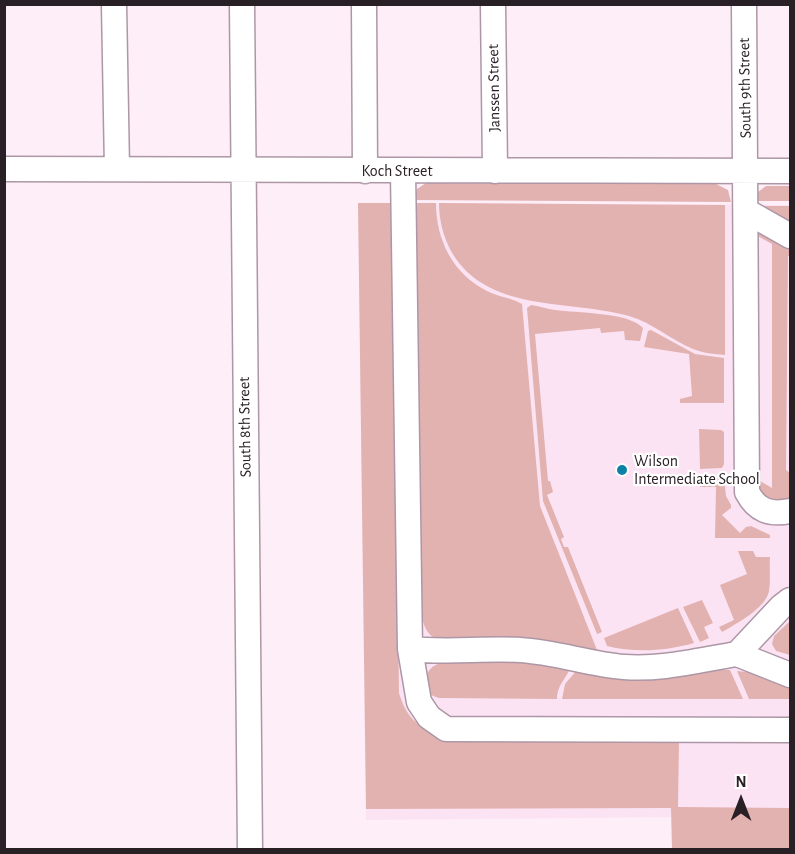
<!DOCTYPE html>
<style>
body{margin:0}
#map{position:relative;width:795px;height:854px;overflow:hidden;background:#fdeef8;font-family:"Alegreya Sans",sans-serif}
canvas{display:block}
.frame{position:absolute;inset:0;border:6px solid #292026;pointer-events:none}
.north{position:absolute;left:711px;top:770px;width:60px;height:60px;-webkit-text-stroke:4px #fff;paint-order:stroke;rotate:0deg;font-size:16px;font-weight:700;line-height:24px;text-align:center;color:#292026}
.north::after{content:'';display:block;margin:auto;width:21px;height:27px;background:#292026;clip-path:polygon(50% 0,100% 100%,50% 72%,0 100%)}
</style>
<div id="map">
<canvas width="795" height="854"></canvas>
<div class="frame"></div>
<div class="north">N</div>
</div>
<script>
const context = document.querySelector('canvas').getContext('2d');
context.lineJoin = 'round';
function paint(path, color) {
  context.fillStyle = color;
  context.fill(path, 'evenodd');
}
function stroke(path, color, width, dash) {
  context.strokeStyle = color;
  context.lineWidth = width;
  context.lineCap = dash ? 'butt' : 'round';
  context.setLineDash(dash || []);
  context.stroke(path);
}
function label(font, color, halo, rows, align = 'center') {
  context.font = font + ' "Alegreya Sans",sans-serif';
  context.lineWidth = 4.5;
  context.setLineDash([]);
  context.textBaseline = 'middle';
  context.strokeStyle = halo;
  context.fillStyle = color;
  for (const [text, x, y, turn = 0] of rows) {
    context.save();
    context.translate(x, y);
    context.rotate((+turn || 0) * Math.PI / 180);
    context.textAlign = isNaN(turn) ? turn : align;
    if (halo) context.strokeText(text, 0, 0);
    context.fillText(text, 0, 0);
    context.restore();
  }
}
paint(new Path2D(`
 M358,203L790,205V816L366,820Z`), '#fce3f4');
paint(new Path2D(`
 M426,183L716,184L728,190L731,202L414,200L417,189Z
 M766,186H790V201H756L758,192Z
 M358,203H392L399,693C406,716 416,726 438,735L677,740L679,742L678,807L790,808V849H672L671,808L366,809Z
 M414,203H436C436,240 453,274 487,291C499,297 512,298 522,304L540,506L597,650C543,637 494,639 439,640C423,634 422,619 421,604Z
 M439,203L725,205V355C714,354 703,353 693,349C671,340 653,323 629,316C569,299 487,314 451,251C443,236 439,220 439,203Z
 M760,206H790V226Z
 M755,225L790,245V256H788L786,470L790,473V501L780,504L760,495L755,478L772,488V244L756,235Z
 M531,305C539,306 547,309 555,310C576,313 629,312 643,328L640,341L625,340L624,331L601,333L600,328L535,334L548,481H550L553,492L547,495L564,537L561,539L564,547H568L602,632L597,634L543,501L527,308Z
 M651,330L695,354L724,358V403H680V399L692,396L689,354L644,347L648,331Z
 M699,429L721,430L724,432V464L722,468L700,469Z
 M701,476H718L724,479L726,496L731,505V508L722,515L740,533L746,527L751,526L770,535V538H715L716,487H700Z
 M738,551H753L756,557H770C769,568 771,580 769,591C766,608 736,624 722,632L719,627L734,620L720,585L747,574Z
 M702,600L713,623L704,627L709,638L700,642L683,607Z
 M678,608L694,643C666,651 635,653 607,646L604,638Z
 M790,621V655L776,651L772,644L774,636Z
 M534,660L570,665C570,676 557,683 557,699L439,698L428,694C423,678 426,667 443,662Z
 M577,670H730L743,699H562L565,684Z
 M737,671L757,673L790,684V699H749Z`), '#e2b2b0');
const minor = new Path2D(`
 M114,4L117,169
 M242,4L250,850
 M364,4L365,171
 M493,4L495,171
 M744,4L747,492C757,511 770,515 790,511
 M4,169L790,171
 M403,171L410,649C447,653 483,648 520,650C555,652 589,664 624,667C662,670 699,660 737,654
 M746,211L790,236
 M790,600L781,607L737,654L790,675
 M410,649L419,702L429,717L446,729L790,730`);
stroke(minor, '#ad97a6', 27);
stroke(minor, '#fff', 24);
for (const [x, y, r, color] of [
 [622,470,6,"#0c81a8"]
]) {
  const dot = new Path2D();
  dot.arc(x, y, r, 0, 2 * Math.PI);
  context.fillStyle = color;
  context.fill(dot);
  stroke(dot, '#fff', 2);
}
label('16px', '#292026', '#fff', [
 ["Janssen Street",494,88,-91],
 ["South 9th Street",745,88,-91],
 ["Koch Street",397,171],
 ["South 8th Street",245,427,-91]
]);
label('16px', '#292026', '#fff', [
 ["Wilson",634,461],
 ["Intermediate School",634,479]
], 'left');
</script>
